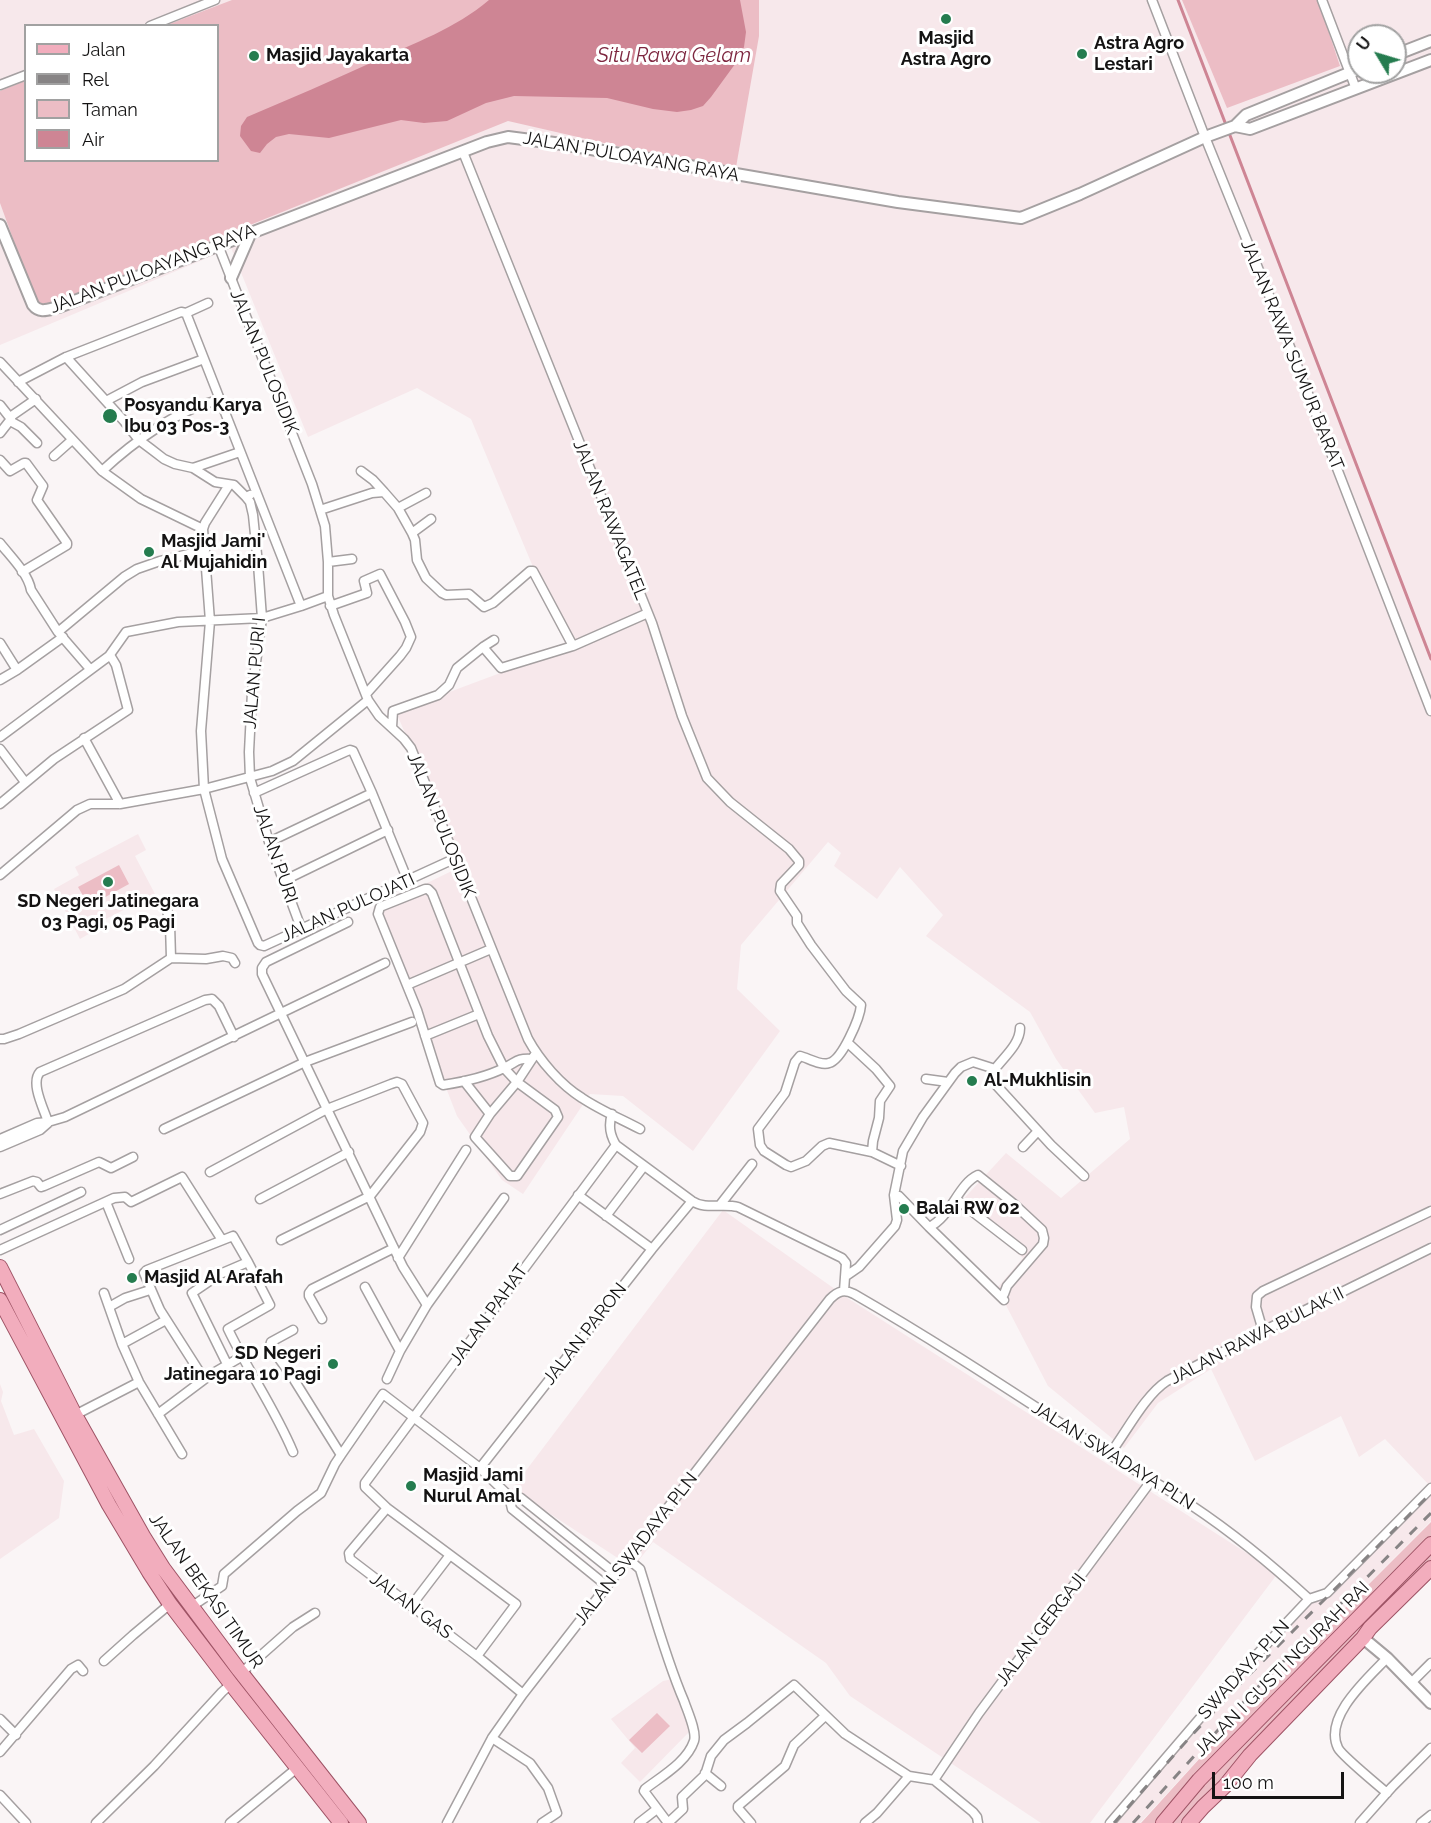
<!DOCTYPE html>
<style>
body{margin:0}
#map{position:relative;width:1431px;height:1823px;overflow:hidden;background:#faf5f6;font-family:Raleway,sans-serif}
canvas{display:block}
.legend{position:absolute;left:24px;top:24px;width:195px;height:138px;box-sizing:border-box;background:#fff;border:2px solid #a1a1a1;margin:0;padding:8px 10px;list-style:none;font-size:18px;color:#141313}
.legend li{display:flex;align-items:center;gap:12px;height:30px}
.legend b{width:30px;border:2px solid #a1a1a1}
.north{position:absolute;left:1347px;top:24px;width:60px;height:60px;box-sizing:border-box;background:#fff;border:2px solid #a1a1a1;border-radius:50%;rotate:308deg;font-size:16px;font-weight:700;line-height:24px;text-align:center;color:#141313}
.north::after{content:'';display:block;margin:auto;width:21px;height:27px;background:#257c4f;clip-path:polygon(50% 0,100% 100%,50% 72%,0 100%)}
.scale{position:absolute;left:1212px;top:1772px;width:132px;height:27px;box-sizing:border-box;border:3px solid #141313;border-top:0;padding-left:8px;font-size:18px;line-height:21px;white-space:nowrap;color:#141313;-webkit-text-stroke:4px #fff;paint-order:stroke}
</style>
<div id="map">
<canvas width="1431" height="1823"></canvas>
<ul class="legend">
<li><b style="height:8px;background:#f2adbd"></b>Jalan</li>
<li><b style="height:8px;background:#878485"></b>Rel</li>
<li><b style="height:16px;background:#ecbdc5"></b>Taman</li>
<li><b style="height:16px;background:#ce8594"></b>Air</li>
</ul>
<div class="north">U</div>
<div class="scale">100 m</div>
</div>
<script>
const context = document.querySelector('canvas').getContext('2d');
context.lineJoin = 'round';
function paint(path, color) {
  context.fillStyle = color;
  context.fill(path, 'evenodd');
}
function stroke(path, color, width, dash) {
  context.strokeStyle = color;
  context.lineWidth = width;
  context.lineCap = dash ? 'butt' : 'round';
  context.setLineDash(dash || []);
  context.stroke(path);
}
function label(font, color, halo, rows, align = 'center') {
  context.font = font + ' Raleway,sans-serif';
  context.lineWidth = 6;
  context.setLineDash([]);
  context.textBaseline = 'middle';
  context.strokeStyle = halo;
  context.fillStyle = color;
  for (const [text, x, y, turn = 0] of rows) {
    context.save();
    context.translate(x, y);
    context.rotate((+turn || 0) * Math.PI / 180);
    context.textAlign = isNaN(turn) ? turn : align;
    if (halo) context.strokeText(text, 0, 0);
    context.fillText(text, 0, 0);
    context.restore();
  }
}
paint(new Path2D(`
 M0,0H1431V1521L1250,1703L1140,1823H1111L1309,1599L1327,1593L1431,1487L1385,1439L1359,1457L1341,1416L1255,1461L1211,1369L1158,1403L1124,1448L1048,1386L997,1288L1023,1258L958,1205L1006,1153L1061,1198L1130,1139L1124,1107L1095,1113L1056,1059L1030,1012L926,936L943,915L900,867L877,899L834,866L841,853L828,842L741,945L737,989L780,1031L693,1151L623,1096L590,1094L523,1194L502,1180L457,1116L376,908L462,866L396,712L567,648L471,419L417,388L308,437L231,248L0,345ZM26,26H218V160H26ZM1359,36H1395V72H1359Z
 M138,834L146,850L135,856L155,894L92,926L94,931L80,939L54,889L79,875L75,867Z
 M723,1210L849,1299L1278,1573L1090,1823H1041L850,1696L826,1663L653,1542L633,1568L512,1489Z
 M0,1384L3,1392L1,1401L14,1435L34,1429L64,1481L59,1518L0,1559Z
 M673,1679L692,1729L640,1782L621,1763L635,1748L611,1719L663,1681Z`), '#f7e8eb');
paint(new Path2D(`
 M232,0H759V36L735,173L508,121L39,310L0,203V91L25,81L26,160H218V26L167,25Z
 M1182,0H1318L1340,66L1227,108Z
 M119,865L129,884L89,906L78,887Z
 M1431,1522V1544L1163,1823H1141L1250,1703Z
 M1431,1551V1568L1189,1823H1171L1203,1784Z
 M657,1713L670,1726L642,1753L629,1740Z`), '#ecbdc5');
paint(new Path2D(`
 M489,0H740L746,32L744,47L738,60L711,97L703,106L691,110L677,112L653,109L607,98L514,96L486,103L447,121L424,123L401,120L329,138L289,134L276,137L267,144L260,153L251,151L240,136L241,126L247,117C290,99 333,80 375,61C414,43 455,29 489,0Z`), '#ce8594');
stroke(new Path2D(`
 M1178,0L1431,659`), '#ce8594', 3);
const minor = new Path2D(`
 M1152,0L1205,137L1290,347L1431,711
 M1322,0L1356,89
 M150,26L215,0
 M0,85L26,75
 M463,152L652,623L682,716L707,778L730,802L789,849L799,861V865L781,884L780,891L797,916V923L811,945L846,991L861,1005C860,1018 842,1060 829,1063C821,1066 808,1058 800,1056L795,1062L785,1093L758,1129L760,1145L764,1151L786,1165L791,1167L806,1161L822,1146L829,1143L872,1152L901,1166
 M218,245L312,484L325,526L328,562V596L334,615L368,700L379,716L404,739L411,748L528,1039C540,1061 561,1085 582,1098C600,1110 621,1119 640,1129
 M186,313L208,303
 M66,357L124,421L139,440L151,449L164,459L175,464L193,468L215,482L234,485L246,497L250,495
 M0,362L102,471L141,499L203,529
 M18,382L66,357L181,312L186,313L301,606
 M106,401L142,382L204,359
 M0,405L11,419L0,433
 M10,417L36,399
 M10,421L21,427L37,443
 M54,456L72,440
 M0,460L10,471L24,463H26L43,486L37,500L67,543V545L22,572
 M193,468L240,452
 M102,471C132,443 179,408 220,400
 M361,471L373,480L384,492
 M229,485L205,523L203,529L210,621L201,731L204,789L222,859L258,943L260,945L264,946L456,858
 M246,497L250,502L253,515L258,564L262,618L252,692L249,752L250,778L269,842L301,928
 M398,508L426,493
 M320,510L372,493L384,492L398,508L412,533L415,540L417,560L426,578L442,593L446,595L469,594L484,607L493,603L530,571H533L573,646
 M412,533L431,519
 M0,543C10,556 28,573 31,590L58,632L90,669
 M328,562L352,559
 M330,606L367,593L364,581L380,574L405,622L411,637L406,648L400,656L366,694
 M58,632L124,577L137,569L160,561L205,550
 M0,643L17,670
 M483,647L494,640
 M0,680L17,670L63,637
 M392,727L393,711L438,695L449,685L457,668L483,647L501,668L573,646L648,613
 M0,737L109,656L126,632L178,622L262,618L301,606L328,596
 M84,738L120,804
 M0,749L25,782
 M254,793L345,752L350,750L353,751L372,793L408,881
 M0,804L54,759L128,710L116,665L110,655
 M269,842L372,793
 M0,875L77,810L90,804H120L204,789L272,771L293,761L368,700
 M283,881L388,830
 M348,922L266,962L262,968V974L403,1267L427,1305
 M171,958L206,959L223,956L232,958L235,963
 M407,985L491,949
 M425,1036L479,1014
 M0,1039H4L19,1034L124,989L171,958L170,924L166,906
 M848,1043L876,1069L890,1086L880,1101L879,1118L873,1141L872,1152
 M532,1059C516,1058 517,1062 504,1068C486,1077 463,1082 443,1085L440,1083L417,1010L378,914L380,907L425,889H428L432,893L488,1036L504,1068L517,1082L490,1114L475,1137L510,1176H517L558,1117L555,1110L517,1082L536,1053
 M995,1069L992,1077L997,1086L1051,1145L1084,1176
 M926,1079L948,1082
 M464,1081L490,1114
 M612,1114C608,1126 610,1135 616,1145L692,1201C705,1210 723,1203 738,1207L842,1258L846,1263L844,1291
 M48,1122C44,1109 30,1083 40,1072L205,1000L212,999L219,1006L234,1037
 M164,1129L305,1062L412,1022
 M0,1139L37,1123L48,1122L65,1117L385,963
 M0,1147L40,1130L48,1123
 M1023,1147L1038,1131
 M210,1172L327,1109L391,1084L397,1082L402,1084L423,1123L420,1132L370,1196L281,1240
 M0,1194L33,1181L37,1182L41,1187L44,1186L99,1162L111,1168L133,1157
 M578,1195L652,1249
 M894,1195L899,1196L929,1227C951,1217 958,1184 978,1175L1014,1204L1042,1230L1044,1238L1043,1244L1007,1286L1004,1294
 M260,1199L349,1152
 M956,1199L1022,1250
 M106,1202L129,1259
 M720,1205L752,1164
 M606,1216L644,1166
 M929,1227L1004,1300
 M0,1230L81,1192
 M0,1250L114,1198L125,1197L131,1202L182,1177L222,1240
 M398,1258L466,1150
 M846,1276L859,1267L895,1226L897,1220L894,1195L903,1151L923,1117L955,1073L961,1067L973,1062L995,1069C1004,1057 1020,1044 1020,1028
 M365,1287L400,1351
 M104,1293L122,1344L139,1382L182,1454
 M109,1307L125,1298L150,1290
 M322,1319L309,1296V1293L312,1289L394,1248
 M1263,1331L1256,1307L1257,1296L1263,1291L1431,1211
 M122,1344L166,1320
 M227,1364L192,1293L220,1274L248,1262
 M204,1379L160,1310L144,1273L147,1270L233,1236L248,1262L270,1305L228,1329C248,1371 275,1409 293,1452
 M387,1379L400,1351L427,1305L504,1198
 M158,1414L210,1375L241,1357
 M75,1415L139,1382
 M341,1455L383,1394L480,1468L509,1496L512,1509L607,1586
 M1109,1455C1126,1433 1144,1396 1167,1381L1263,1331L1431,1248
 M480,1468L652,1249L692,1201
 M509,1496L521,1498L616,1574
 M387,1508L349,1553L350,1559L477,1656L523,1694
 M628,1559L640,1569C654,1614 666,1659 684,1701C687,1710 697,1732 694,1741C687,1762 662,1776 645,1789L644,1791L668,1823
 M411,1606L450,1555
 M191,1607L222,1586L224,1574L297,1511L321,1493L335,1464L341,1455L293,1378L270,1346L271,1342L293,1330
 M477,1656L516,1604L387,1508L365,1487V1483L616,1145
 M104,1661L133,1635L170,1604
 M241,1673L293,1627L315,1613
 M1411,1683L1431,1663
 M0,1719L16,1735
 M492,1738L530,1763L548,1788L557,1813L542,1823
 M0,1752L71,1669L78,1665L83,1671
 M705,1773L721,1786
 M934,1780L979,1713L1151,1481
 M1387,1793C1378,1785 1342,1756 1338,1748C1323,1717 1368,1678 1387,1658
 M0,1795L26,1823
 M96,1823L154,1766L222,1692L231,1684
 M230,1823L297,1768
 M447,1823L492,1738L523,1694L830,1299C838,1291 844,1289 854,1294C939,1343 1020,1397 1102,1450C1131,1469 1162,1485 1191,1505C1233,1533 1272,1565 1309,1599
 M639,1823L657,1809
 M668,1823L683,1809L682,1797L705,1775L711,1756L724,1740L747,1723L794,1685L845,1734L909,1776L934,1780L973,1812L977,1817L978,1823
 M751,1823L738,1808V1806L785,1766L794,1745L825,1716
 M865,1823L877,1813L909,1776
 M1110,1823L1230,1683L1309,1599L1327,1593L1431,1488
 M1360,1823L1392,1787L1431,1748
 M1421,1823L1431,1815`);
const tertiary = new Path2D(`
 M1395,55L1431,41
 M1235,126L1250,129L1431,60
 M0,225L33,305C40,314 49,309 59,307L487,142L508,137L562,144L898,202L1021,218L1080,194L1205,137L1235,126L1246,115L1359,69
 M231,278L251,232
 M1363,1638L1387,1658L1431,1703`);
const primary = new Path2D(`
 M0,1267L75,1415L143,1536L163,1568L239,1670L359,1823
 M0,1300L109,1505L149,1572L170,1604L231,1684L341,1823
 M1163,1823L1199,1780L1431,1544
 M1189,1823L1203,1807L1225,1786L1250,1755L1363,1638L1370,1628L1431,1568`);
stroke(minor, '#a5a0a1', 11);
stroke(tertiary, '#a5a0a1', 14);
stroke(primary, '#9e5365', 16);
stroke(minor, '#fff', 8);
stroke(tertiary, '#fff', 10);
stroke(primary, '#f2adbd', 14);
stroke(new Path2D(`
 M1114,1823L1191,1736L1241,1683L1431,1493
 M1133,1823L1251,1694L1431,1513`), '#878485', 3, [10, 10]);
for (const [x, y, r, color] of [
 [946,19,6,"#257c4f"],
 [1082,54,6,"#257c4f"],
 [254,56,6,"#257c4f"],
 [110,416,8,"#257c4f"],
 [149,552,6,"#257c4f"],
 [108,882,6,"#257c4f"],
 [972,1081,6,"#257c4f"],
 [904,1209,6,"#257c4f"],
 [132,1278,6,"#257c4f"],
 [333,1364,6,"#257c4f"],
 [411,1486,6,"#257c4f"]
]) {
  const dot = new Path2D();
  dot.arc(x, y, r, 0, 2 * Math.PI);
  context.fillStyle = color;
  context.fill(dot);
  stroke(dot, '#fff', 2);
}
label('bold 18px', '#141313', '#fff', [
 ["Masjid",946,39,"center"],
 ["Astra Agro",946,60,"center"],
 ["Astra Agro",1094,44],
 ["Lestari",1094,65],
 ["Masjid Jayakarta",266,56],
 ["Posyandu Karya",124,406],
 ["Ibu 03 Pos-3",124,427],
 ["Masjid Jami'",161,542],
 ["Al Mujahidin",161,563],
 ["SD Negeri Jatinegara",108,902,"center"],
 ["03 Pagi, 05 Pagi",108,923,"center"],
 ["Al-Mukhlisin",984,1081],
 ["Balai RW 02",916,1209],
 ["Masjid Al Arafah",144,1278],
 ["SD Negeri",321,1354,"right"],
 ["Jatinegara 10 Pagi",321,1375,"right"],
 ["Masjid Jami",423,1476],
 ["Nurul Amal",423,1497]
], 'left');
label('18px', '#141313', '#fff', [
 ["JALAN PULOAYANG RAYA",631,157,10],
 ["JALAN PULOAYANG RAYA",153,269,-21],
 ["JALAN RAWA SUMUR BARAT",1292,355,68],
 ["JALAN PULOSIDIK",264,362,68],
 ["JALAN RAWAGATEL",610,520,68],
 ["JALAN PURI I",255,673,-85],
 ["JALAN PULOSIDIK",441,825,68],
 ["JALAN PURI",275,854,71],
 ["JALAN PULOJATI",348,908,-24],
 ["JALAN PAHAT",489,1315,-54],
 ["JALAN PARON",585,1334,-52],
 ["JALAN RAWA BULAK II",1257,1336,-27],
 ["JALAN SWADAYA PLN",1113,1456,32],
 ["JALAN SWADAYA PLN",636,1549,-52],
 ["JALAN BEKASI TIMUR",206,1591,55],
 ["JALAN GAS",411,1606,37],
 ["JALAN GERGAJI",1041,1630,-53],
 ["JALAN I GUSTI NGURAH RAI",1282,1669,-45],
 ["SWADAYA PLN",1244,1670,-48]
]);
label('italic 20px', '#7d263f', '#fff', [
 ["Situ Rawa Gelam",674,56]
]);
</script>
